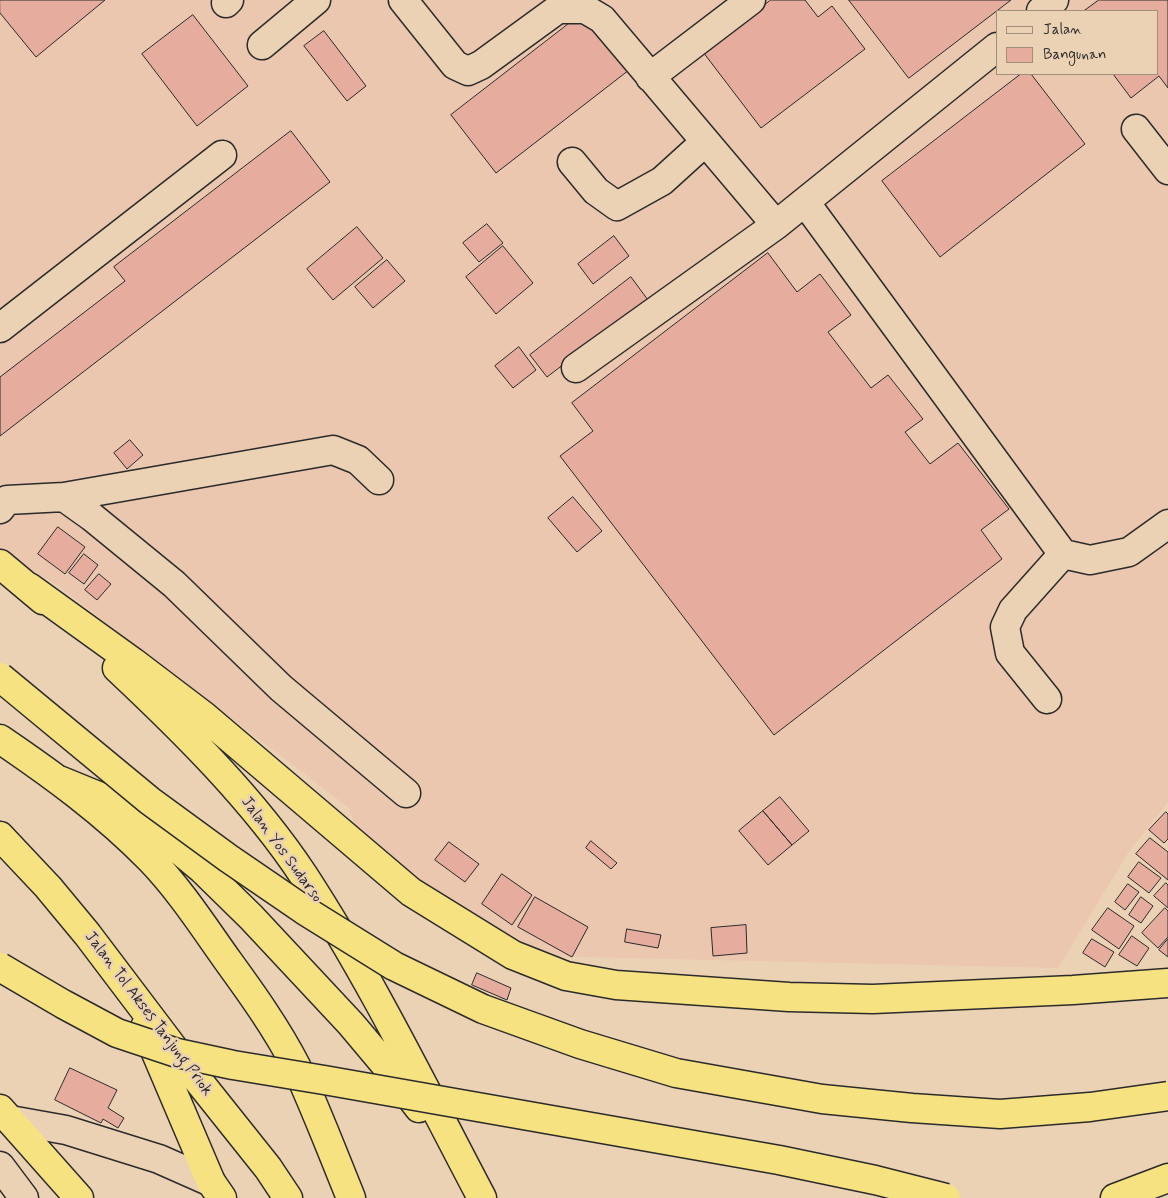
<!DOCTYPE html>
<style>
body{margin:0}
#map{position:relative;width:1168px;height:1198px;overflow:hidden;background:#ecd2b4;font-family:Mynerve,sans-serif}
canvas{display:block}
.legend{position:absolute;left:996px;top:10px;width:162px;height:65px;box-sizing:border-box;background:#ecd2b4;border:1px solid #9f8f7d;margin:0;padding:6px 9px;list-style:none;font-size:15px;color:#2b2b2b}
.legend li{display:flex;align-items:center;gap:10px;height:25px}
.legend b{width:25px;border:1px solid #9f8f7d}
</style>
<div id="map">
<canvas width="1168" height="1198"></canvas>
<ul class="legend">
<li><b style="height:6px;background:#ecd2b4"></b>Jalan</li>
<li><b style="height:14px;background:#e6ad9f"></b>Bangunan</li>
</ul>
</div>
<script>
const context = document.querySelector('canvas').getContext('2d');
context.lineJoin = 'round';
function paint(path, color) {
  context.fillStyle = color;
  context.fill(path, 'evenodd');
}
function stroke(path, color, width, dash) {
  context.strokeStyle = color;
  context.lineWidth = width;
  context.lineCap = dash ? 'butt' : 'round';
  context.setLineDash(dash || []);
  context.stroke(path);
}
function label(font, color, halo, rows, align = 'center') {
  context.font = font + ' Mynerve,sans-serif';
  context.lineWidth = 5;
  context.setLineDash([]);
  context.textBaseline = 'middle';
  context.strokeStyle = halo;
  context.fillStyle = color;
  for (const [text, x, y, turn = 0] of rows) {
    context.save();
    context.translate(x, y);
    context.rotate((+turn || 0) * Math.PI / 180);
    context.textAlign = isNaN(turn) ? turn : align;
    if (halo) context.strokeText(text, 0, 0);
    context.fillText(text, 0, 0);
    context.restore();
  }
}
paint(new Path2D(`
 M0,0H1168V802L1128,853L1058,968L540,956L366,854L349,808L58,586L0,550ZM997,11H1157V74H997Z`), '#eac7ae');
const building = new Path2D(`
 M0,0H105L36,57L0,13Z
 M771,0H805L818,17L832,6L865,49L761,128L703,52Z
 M849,0H1011L909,78Z
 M1099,0H1168V88L1159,76L1131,98L1113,74H1157V11H1084Z
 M584,12L629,70L496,173L451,115Z
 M193,15L248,86L197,126L142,54Z
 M324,31L366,86L347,101L304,46Z
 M1021,74H1031L1085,144L940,257L882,181Z
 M291,131L330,182L0,436V377L125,281L114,267Z
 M487,224L503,243L479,262L463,243Z
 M357,227L383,258L333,300L307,269Z
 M614,236L629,256L593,284L578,264Z
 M503,246L533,283L496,314L466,277Z
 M768,253L797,292L820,274L851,315L828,332L871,388L888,375L923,419L905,432L930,464L958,443L1009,509L981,530L1002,559L774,735L560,456L593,431L572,403Z
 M387,260L405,281L373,308L355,287Z
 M631,277L648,300L547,377L530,355Z
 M519,347L536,370L513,388L495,366Z
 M130,440L143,455L127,469L114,453Z
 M573,497L602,531L577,552L548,518Z
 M58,527L85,547L65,574L38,554Z
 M84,554L98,565L84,584L69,573Z
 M99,574L111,584L97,600L85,590Z
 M780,797L809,831L792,845L763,811Z
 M763,811L792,845L768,865L739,831Z
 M1166,812L1168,814V839L1164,843L1149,830Z
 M1150,838L1168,852V880L1136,854Z
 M591,841L617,863L611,869L586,848Z
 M449,842L479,864L465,882L435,860Z
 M1139,862L1161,878L1149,893L1128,877Z
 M502,874L532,895L512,925L482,904Z
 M1166,883L1168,885V908L1154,896Z
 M1128,884L1139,892L1125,910L1115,902Z
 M535,897L588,927L572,957L518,927Z
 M1141,897L1153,906L1141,923L1129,915Z
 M1108,908L1134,926L1119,949L1092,930Z
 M1165,908L1168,911V937L1158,948L1142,933Z
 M746,925L747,953L713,956L711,928Z
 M627,929L661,935L658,948L625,942Z
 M1132,936L1149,948L1137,966L1119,955Z
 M1092,939L1114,952L1105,967L1083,953Z
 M1168,939V957L1159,950Z
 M477,973L511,988L507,1000L472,985Z
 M70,1068L117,1090L108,1108L124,1118L118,1128L103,1119L101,1123L55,1100Z`);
paint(building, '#e6ad9f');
stroke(building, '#2b2b2b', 1);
const minor = new Path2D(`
 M403,0L455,65L468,71L481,65L558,9H585L602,19L776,225
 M226,3L229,0
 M1041,11L1054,0
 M262,45L316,0
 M650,77L751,0
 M1136,129L1168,170
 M572,162L596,191L617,206L662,181L705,142
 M805,202L1063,554L1090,560L1129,552L1168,524
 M0,328L222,155
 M576,368L776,225L997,47
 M64,497L92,517L174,584L281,688L406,793
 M0,509L7,500L64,497L333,450L358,460L379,480
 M1047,699L1010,653L1005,627L1013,610L1063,554
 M10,1120L66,1130L159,1159L211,1182
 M0,1166L24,1198`);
const highway = new Path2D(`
 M0,564L43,600
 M29,587L133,662L204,716L411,892L513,955L566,976L616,985L789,997L873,999L1073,990L1168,983
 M117,668C183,730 254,800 304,876C371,979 425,1090 482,1198
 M0,739C53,775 105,813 150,859C180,890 203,926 228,961C252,994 277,1029 296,1066C316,1109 333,1154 351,1198
 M59,780L113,802L138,816L202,869L251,917L351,1024L393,1074L419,1108
 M0,836L48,887L87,934L193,1074L268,1168L288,1198
 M145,1027L211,1182L222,1198
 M0,1109L79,1198
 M1115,1198L1168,1178`);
stroke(minor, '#2b2b2b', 31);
stroke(highway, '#2b2b2b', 31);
stroke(minor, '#ecd2b4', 28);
stroke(highway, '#f7e281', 28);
const highwayBridge = new Path2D(`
 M0,677L150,801L228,858L304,910L394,966L483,1009L580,1044L676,1073L822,1099L912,1108L1000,1114L1090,1107L1168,1096
 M0,967L63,1004L117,1033L177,1053L233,1065L324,1080L779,1160L875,1180L946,1198`);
stroke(highwayBridge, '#2b2b2b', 31, []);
stroke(highwayBridge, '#f7e281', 28);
label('16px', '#2b2b2b', '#ecd2b4', [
 ["Jalan Yos Sudarso",281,850,54],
 ["Jalan Tol Akses Tanjung Priok",148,1014,53]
]);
</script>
